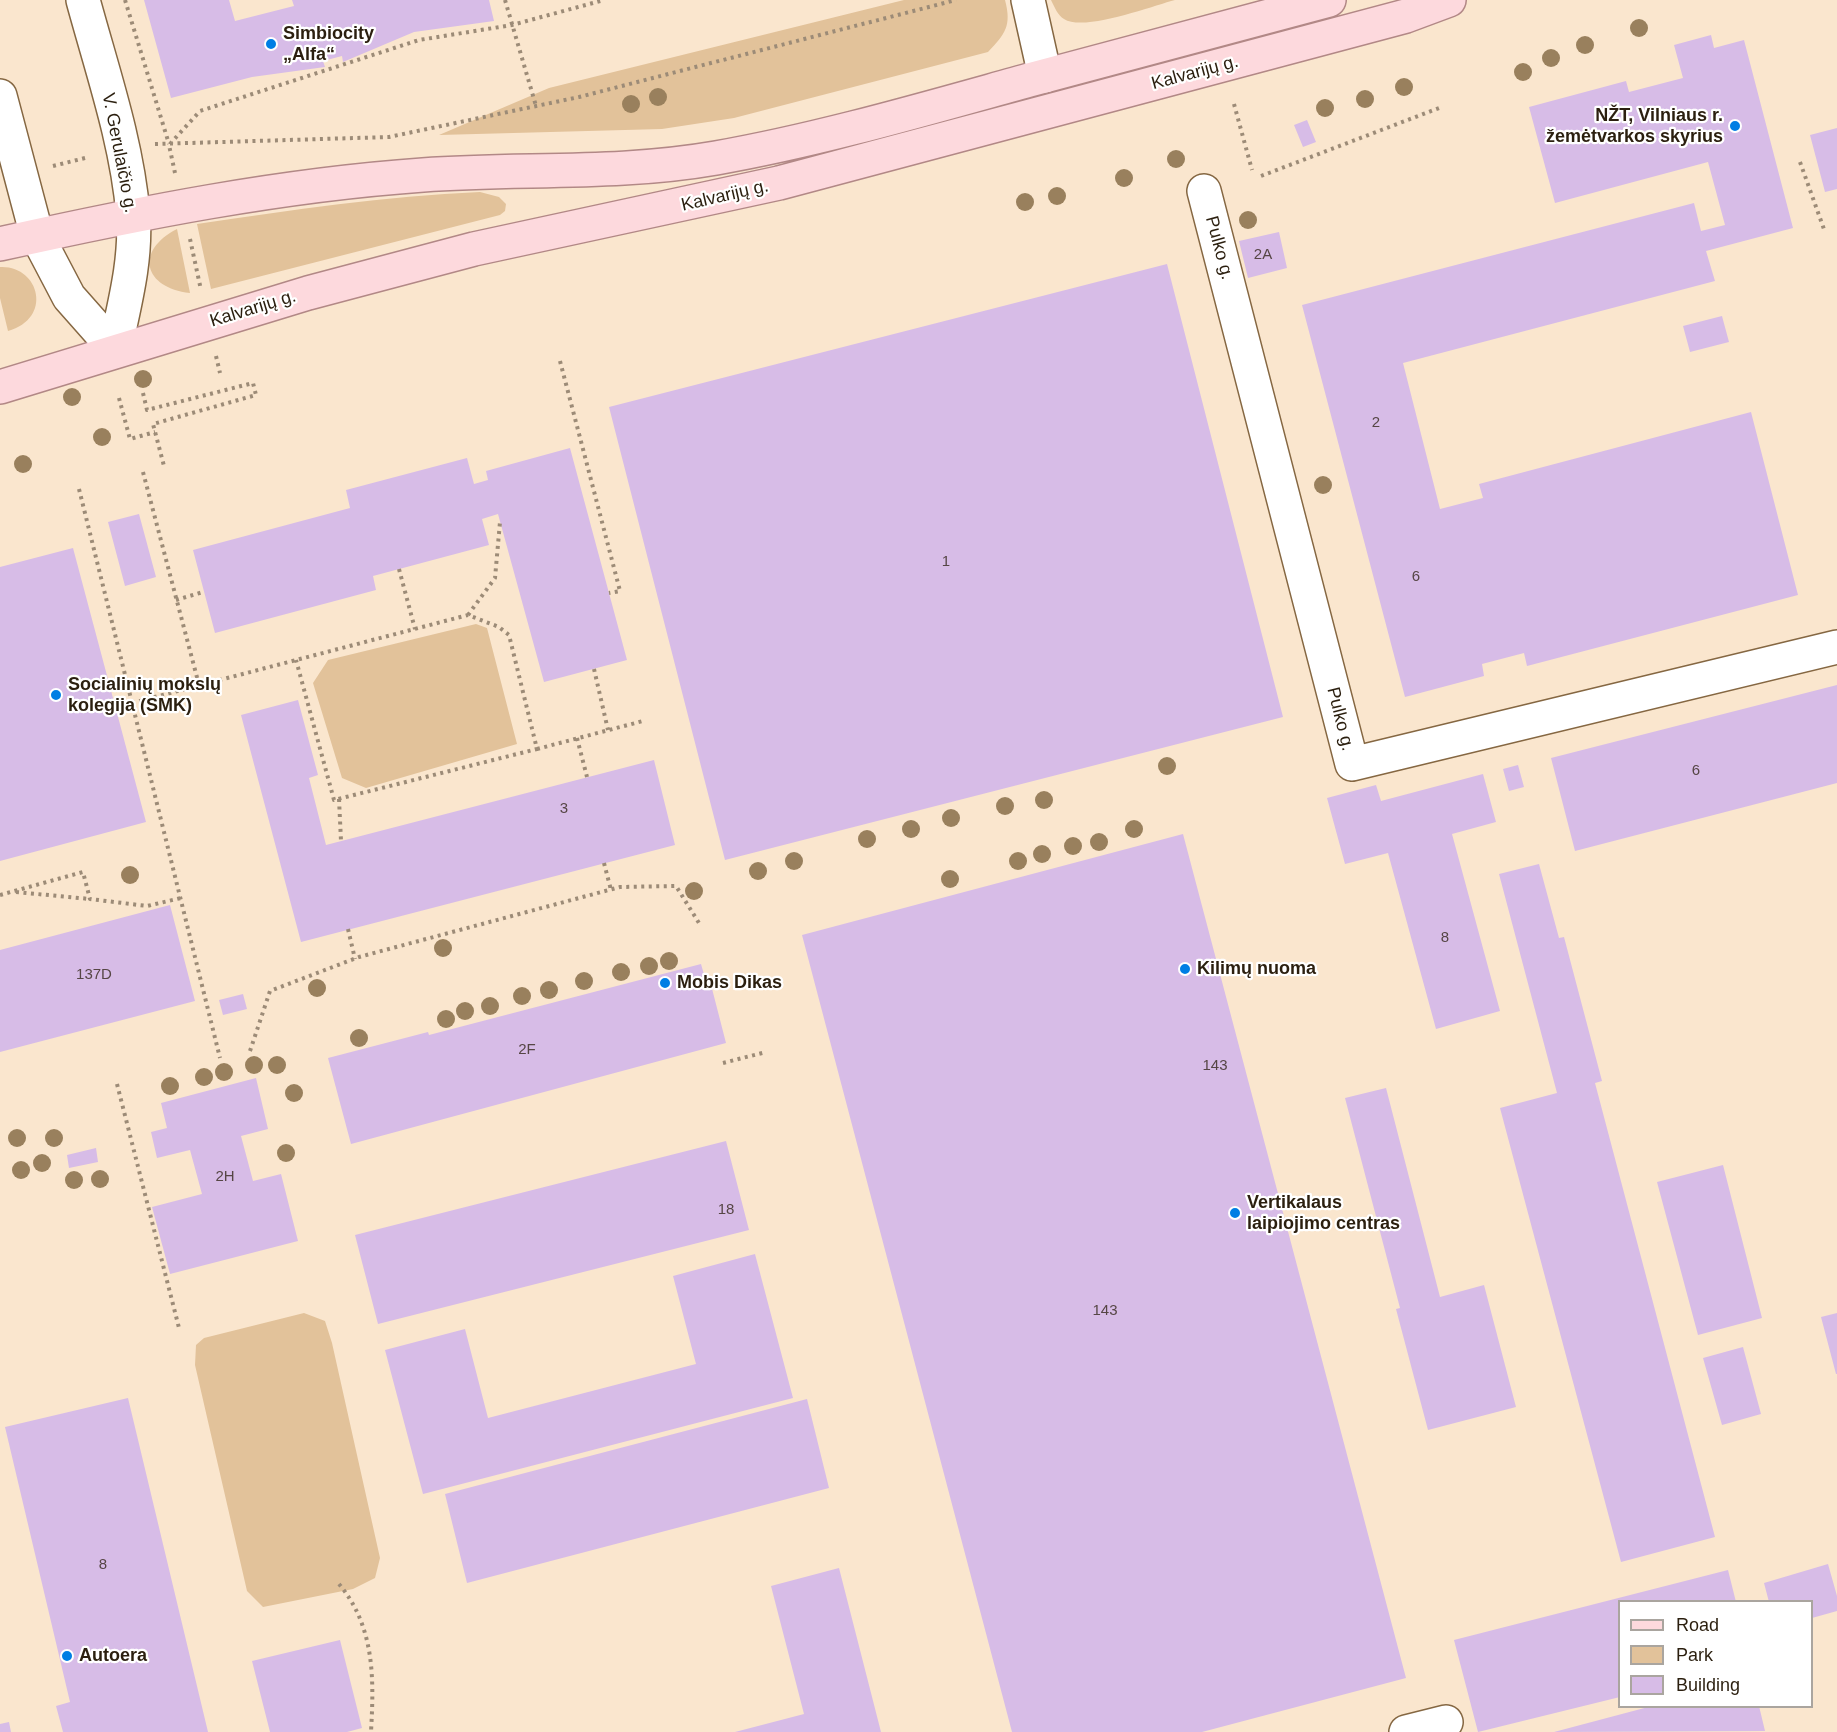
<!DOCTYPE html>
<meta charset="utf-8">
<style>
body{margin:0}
#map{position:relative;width:1837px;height:1732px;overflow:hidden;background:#fae6ce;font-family:Arial,sans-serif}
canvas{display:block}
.legend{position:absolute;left:1618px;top:1600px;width:195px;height:108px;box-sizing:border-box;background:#fff;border:2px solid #aaa59f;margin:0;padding:8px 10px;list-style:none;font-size:18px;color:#2b1f0f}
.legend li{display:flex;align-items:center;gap:12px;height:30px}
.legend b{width:30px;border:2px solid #aaa59f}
</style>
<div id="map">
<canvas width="1837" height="1732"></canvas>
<ul class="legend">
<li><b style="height:8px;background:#fdd9dd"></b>Road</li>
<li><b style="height:16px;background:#e2c29a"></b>Park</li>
<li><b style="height:16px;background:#d7bce7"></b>Building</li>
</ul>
</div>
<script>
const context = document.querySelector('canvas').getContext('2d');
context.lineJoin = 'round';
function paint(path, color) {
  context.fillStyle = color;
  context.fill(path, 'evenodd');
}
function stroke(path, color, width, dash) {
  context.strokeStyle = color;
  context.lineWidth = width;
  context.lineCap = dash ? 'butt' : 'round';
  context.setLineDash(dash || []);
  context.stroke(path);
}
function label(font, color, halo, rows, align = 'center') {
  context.font = font + ' Arial,sans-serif';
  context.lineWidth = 4.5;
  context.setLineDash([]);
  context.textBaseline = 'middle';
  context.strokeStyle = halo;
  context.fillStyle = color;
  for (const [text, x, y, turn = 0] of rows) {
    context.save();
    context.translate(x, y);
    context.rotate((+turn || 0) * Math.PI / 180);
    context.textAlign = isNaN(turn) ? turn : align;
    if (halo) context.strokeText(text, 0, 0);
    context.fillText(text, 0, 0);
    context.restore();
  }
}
paint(new Path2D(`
 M904,0H1005C1012,26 1005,34 988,52L734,118L662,129L439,135L549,88Z
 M1051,0H1175C1152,6 1084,32 1064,19C1058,16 1054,6 1051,0Z
 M480,192L499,197L506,204L505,211L500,215L211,289L197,224C292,210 385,196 480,192Z
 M177,229L190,293C144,288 134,251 177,229Z
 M0,267C39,265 54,318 8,331L0,298Z
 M476,624L487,628L517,744L366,788L342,778L313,683L328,660Z
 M304,1313L325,1321L332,1343L380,1558L375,1578L353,1589L263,1607L247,1591L195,1365L196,1345L204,1338Z`), '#e2c29a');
paint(new Path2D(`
 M144,0H229L235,21L294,6L292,0H489L494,21L414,32L343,62L342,56L323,61L325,67L252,77L171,98Z
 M1711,35L1714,48L1744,40L1793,228L1706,251L1715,281L1403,363L1440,509L1483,498L1479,484L1751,412L1798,595L1527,666L1524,653L1482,664L1484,676L1405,697L1302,305L1694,203L1701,231L1725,225L1708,162L1555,203L1529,107L1626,81L1629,92L1683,78L1674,45Z
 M1307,120L1316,142L1303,147L1294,125Z
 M1837,128V189L1825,192L1810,135Z
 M1279,232L1287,268L1248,278L1239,241Z
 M1167,264L1283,717L725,860L609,407Z
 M1722,316L1729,342L1690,352L1683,326Z
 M570,448L627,660L544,682L498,514L482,519L489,545L373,576L376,590L215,633L193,550L350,508L346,490L467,458L474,484L488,480L486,471Z
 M139,514L156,577L125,586L108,522Z
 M73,548L146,822L0,861V567Z
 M1837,685V783L1575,851L1551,758Z
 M298,700L318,775L309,778L326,845L654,760L675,845L301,942L241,715Z
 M1518,765L1524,787L1509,791L1503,769Z
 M1483,774L1496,822L1452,834L1500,1011L1436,1029L1388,853L1345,864L1327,798L1376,785L1381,801Z
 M1183,834L1406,1678L1202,1732H1012L802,935Z
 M1539,864L1559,938L1564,937L1602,1081L1595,1083L1715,1537L1621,1562L1500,1108L1557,1093L1499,874Z
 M170,905L195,1001L0,1052V950Z
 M701,964L705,978L709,977L726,1043L351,1144L328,1058L428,1032L429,1035Z
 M243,994L247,1009L223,1015L219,1000Z
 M256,1078L268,1129L241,1136L253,1181L281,1174L298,1241L170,1274L152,1207L202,1194L190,1150L157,1158L151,1132L167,1128L161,1103Z
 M1386,1088L1440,1297L1484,1285L1516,1407L1428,1430L1396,1309L1400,1308L1345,1098Z
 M726,1141L749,1230L378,1324L355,1235Z
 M96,1148L98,1162L69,1168L67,1155Z
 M1723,1165L1762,1318L1698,1335L1657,1182Z
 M755,1254L793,1398L423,1494L385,1350L465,1329L488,1418L696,1364L673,1276Z
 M1837,1313V1374H1836L1821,1317Z
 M1743,1347L1761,1414L1722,1425L1703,1358Z
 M128,1398L208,1732H63L56,1706L70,1702L5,1427Z
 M807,1399L829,1488L467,1583L445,1494Z
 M1828,1564L1837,1596V1611L1812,1618V1602H1769L1764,1583Z
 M839,1568L881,1732H735L804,1714L771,1586Z
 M1728,1570L1736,1602H1620V1697L1478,1732L1454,1640Z
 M340,1640L362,1728L347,1732H270L252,1661Z
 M1652,1706H1759L1765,1731L1554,1732Z
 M9,1722L11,1732H0V1724Z`), '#d7bce7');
const minor = new Path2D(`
 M83,0C102,70 127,142 133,214C137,259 124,306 115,349
 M1028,0L1045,76
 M0,96L37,236L69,297L115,349
 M1204,191L1352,764L1837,647
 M1406,1732L1446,1722`);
const major = new Path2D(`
 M0,244C139,213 281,185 423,175C521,168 619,175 716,158C823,139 928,108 1033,79C1132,52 1231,26 1329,0
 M0,387L308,293L474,249L779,183L1406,16L1449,0`);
stroke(minor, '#856742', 36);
stroke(major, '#b28886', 36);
stroke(new Path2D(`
 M125,0L169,144
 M505,0L536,106
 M1234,104L1252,170
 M155,144L389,137L579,97L956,0
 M1800,162L1825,232
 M53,166L89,157
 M175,173L169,145L200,111L419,40L512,25L604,0
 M1261,176L1439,108
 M190,239L201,290
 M216,356L220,373
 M560,361L620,591L609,593
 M143,393L147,410L253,383L256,395L153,424L164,466
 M119,398L130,439L155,432
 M143,472L199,685
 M79,489L220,1058
 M399,569L415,629
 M176,600L203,592
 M468,615L495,578L500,522
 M594,669L608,730
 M132,703L468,615L499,627L509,635L537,749L334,800L296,660
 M577,738L587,777
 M537,749L643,721
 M339,799L341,841
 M604,863L611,890
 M16,892L90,899
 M0,895L83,872L90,899L147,906L181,898
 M348,929L355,959
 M250,1051L270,991L359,957L620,887L676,886L699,923
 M723,1063L766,1052
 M117,1084L179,1328
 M339,1584C375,1627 374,1679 371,1732`), '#9c8b77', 4, [3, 4.5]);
stroke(minor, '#fff', 33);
stroke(major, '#fdd9dd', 33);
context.fillStyle = '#99805d';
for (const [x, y] of [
 [1639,28],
 [1585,45],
 [1551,58],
 [1523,72],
 [1404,87],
 [658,97],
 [1365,99],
 [631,104],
 [1325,108],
 [1176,159],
 [1124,178],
 [1057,196],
 [1025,202],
 [1248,220],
 [143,379],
 [72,397],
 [102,437],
 [23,464],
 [1323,485],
 [1167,766],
 [1044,800],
 [1005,806],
 [951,818],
 [911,829],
 [1134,829],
 [867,839],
 [1099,842],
 [1073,846],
 [1042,854],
 [794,861],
 [1018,861],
 [758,871],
 [130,875],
 [950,879],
 [694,891],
 [443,948],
 [669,961],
 [649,966],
 [621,972],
 [584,981],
 [317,988],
 [549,990],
 [522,996],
 [490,1006],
 [465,1011],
 [446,1019],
 [359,1038],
 [254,1065],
 [277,1065],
 [224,1072],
 [204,1077],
 [170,1086],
 [294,1093],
 [17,1138],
 [54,1138],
 [286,1153],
 [42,1163],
 [21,1170],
 [100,1179],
 [74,1180]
]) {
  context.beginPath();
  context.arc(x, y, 9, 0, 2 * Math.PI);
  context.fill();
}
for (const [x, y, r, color] of [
 [271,44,6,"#007ee4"],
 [1735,126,6,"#007ee4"],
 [56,695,6,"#007ee4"],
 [1185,969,6,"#007ee4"],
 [665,983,6,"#007ee4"],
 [1235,1213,6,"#007ee4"],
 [67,1656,6,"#007ee4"]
]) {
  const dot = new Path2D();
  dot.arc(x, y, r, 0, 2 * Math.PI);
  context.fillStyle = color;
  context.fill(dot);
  stroke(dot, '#fff', 2);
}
label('15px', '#564645', null, [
 ["2A",1263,255],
 ["2",1376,423],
 ["1",946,562],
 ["6",1416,577],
 ["6",1696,771],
 ["3",564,809],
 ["8",1445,938],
 ["137D",94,975],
 ["2F",527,1050],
 ["143",1215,1066],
 ["2H",225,1177],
 ["18",726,1210],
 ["143",1105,1311],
 ["8",103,1565]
]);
label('bold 18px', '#2b1f0f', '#fff', [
 ["Simbiocity",283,34],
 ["„Alfa“",283,55],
 ["NŽT, Vilniaus r.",1723,116,"right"],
 ["žemėtvarkos skyrius",1723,137,"right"],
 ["Socialinių mokslų",68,685],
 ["kolegija (SMK)",68,706],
 ["Kilimų nuoma",1197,969],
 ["Mobis Dikas",677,983],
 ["Vertikalaus",1247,1203],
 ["laipiojimo centras",1247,1224],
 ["Autoera",79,1656]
], 'left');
label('18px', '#2b1f0f', '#fff', [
 ["Kalvarijų g.",1195,73,-15],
 ["V. Gerulaičio g.",119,153,79],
 ["Kalvarijų g.",725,196,-13],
 ["Pulko g.",1219,248,75],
 ["Kalvarijų g.",253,309,-17],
 ["Pulko g.",1340,719,76]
]);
</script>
